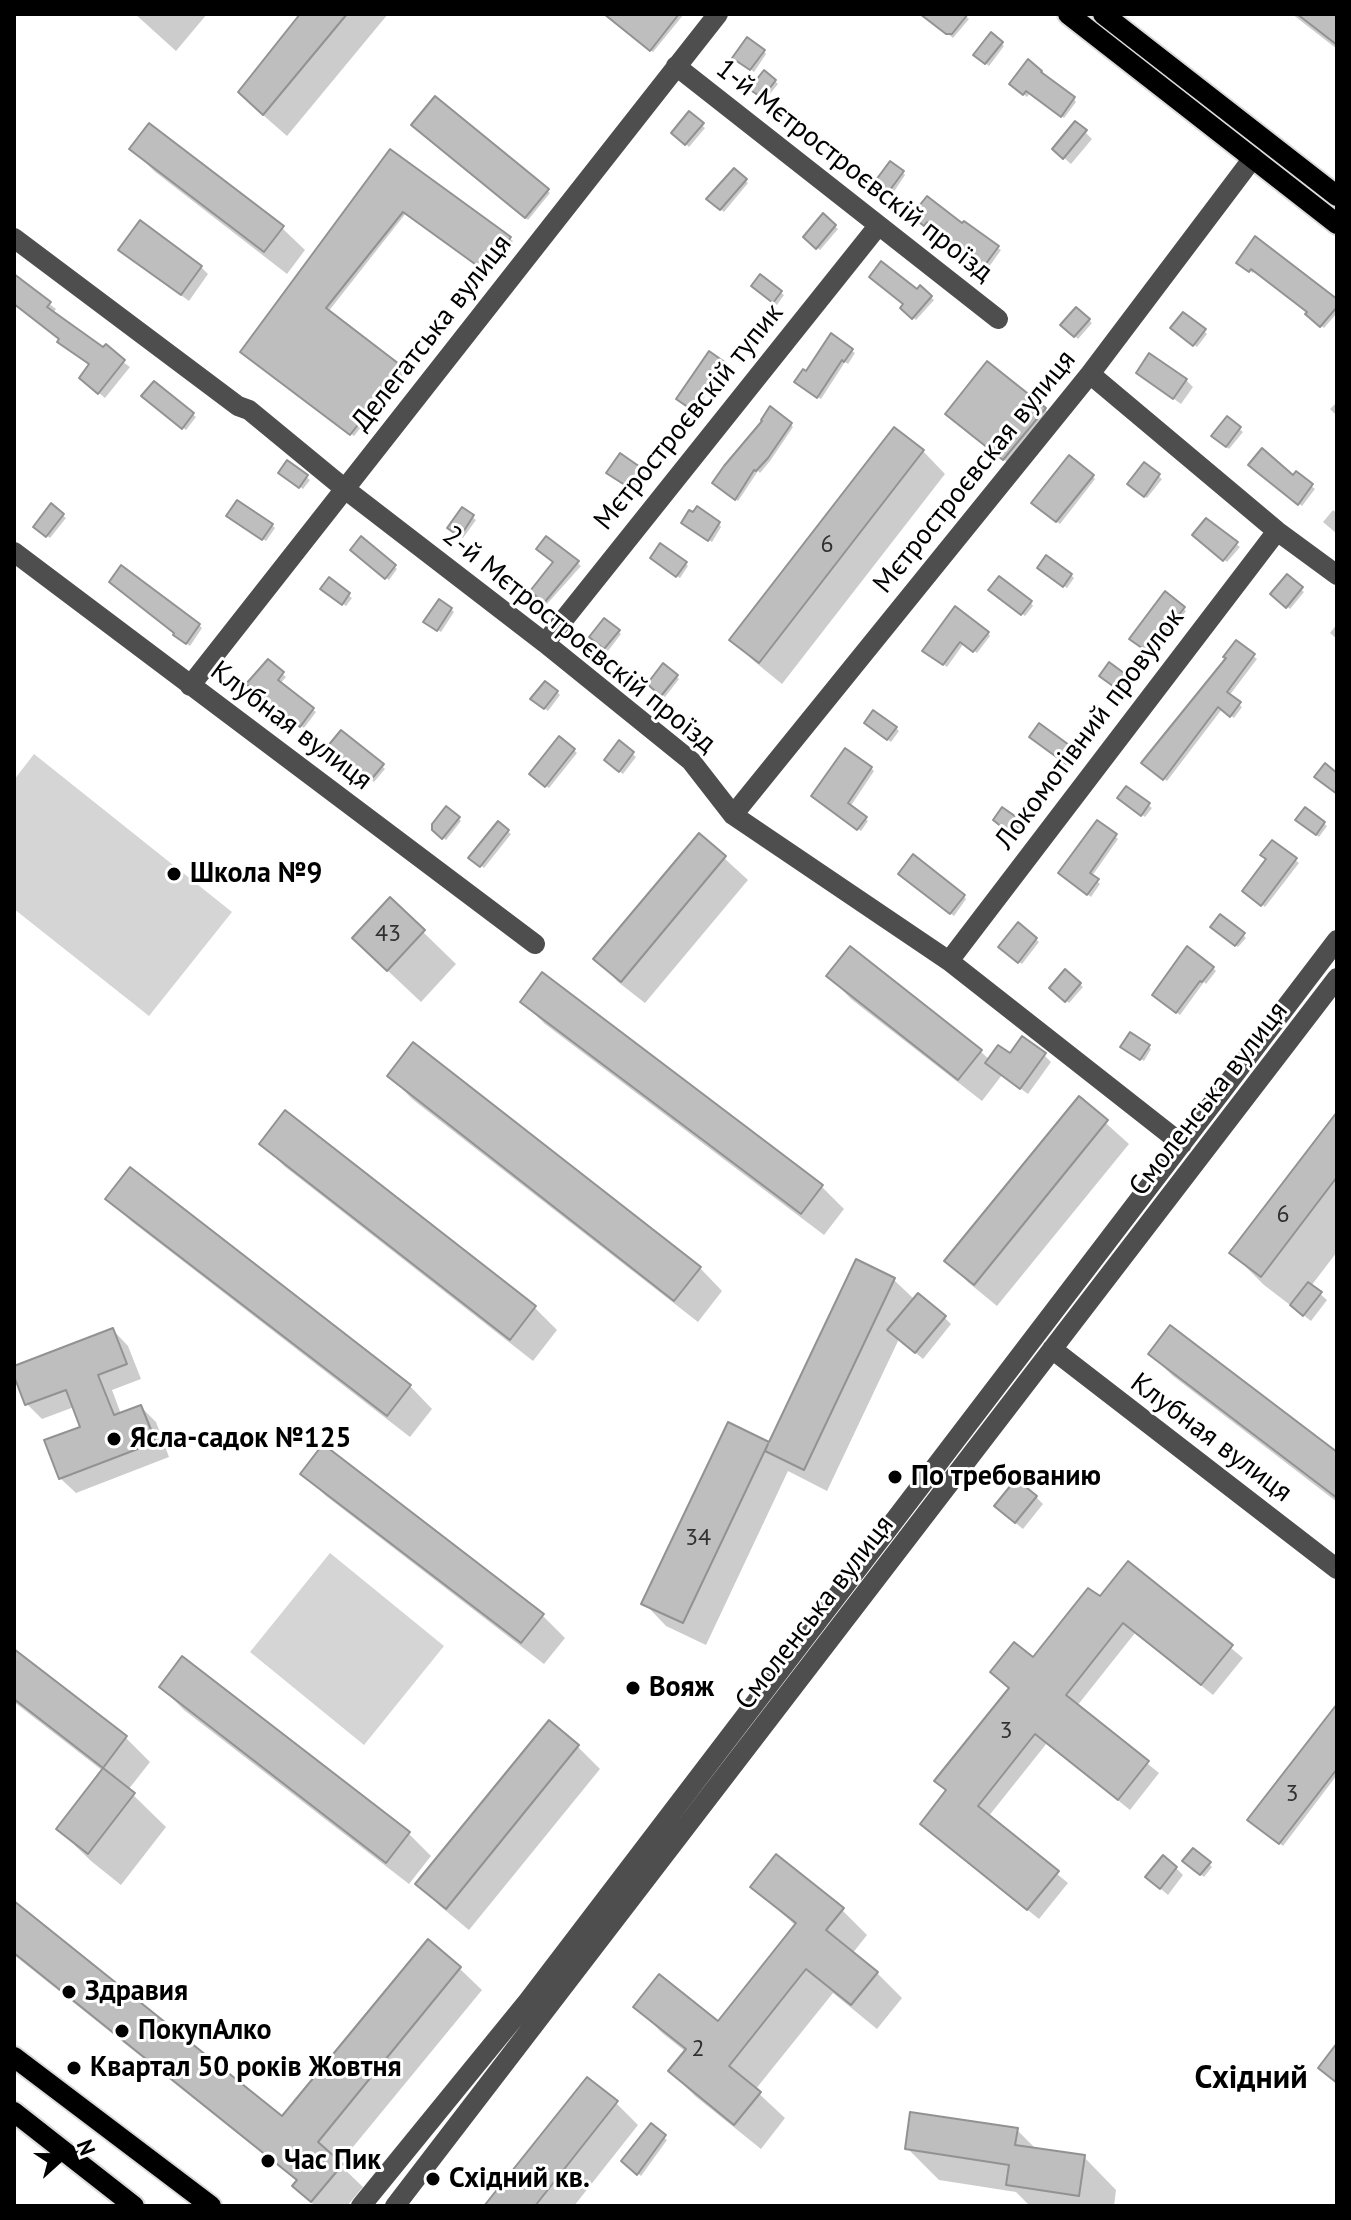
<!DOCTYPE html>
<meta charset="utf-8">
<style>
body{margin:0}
#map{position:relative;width:1351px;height:2220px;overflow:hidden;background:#fff;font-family:"PT Sans",sans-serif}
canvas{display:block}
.frame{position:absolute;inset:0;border:16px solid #000;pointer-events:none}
.north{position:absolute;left:24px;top:2116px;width:80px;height:80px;-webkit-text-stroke:6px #fff;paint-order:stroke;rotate:69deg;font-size:22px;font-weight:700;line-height:32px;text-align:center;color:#000}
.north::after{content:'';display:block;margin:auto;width:28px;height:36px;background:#000;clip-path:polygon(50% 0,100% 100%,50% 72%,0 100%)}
</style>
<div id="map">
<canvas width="1351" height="2220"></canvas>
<div class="frame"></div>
<div class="north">N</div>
</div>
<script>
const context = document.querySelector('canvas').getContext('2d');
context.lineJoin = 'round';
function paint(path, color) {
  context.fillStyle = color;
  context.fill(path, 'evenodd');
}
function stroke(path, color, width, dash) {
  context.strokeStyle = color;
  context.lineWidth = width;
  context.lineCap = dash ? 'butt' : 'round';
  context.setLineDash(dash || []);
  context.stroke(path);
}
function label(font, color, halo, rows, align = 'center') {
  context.font = font + ' "PT Sans",sans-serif';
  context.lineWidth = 6;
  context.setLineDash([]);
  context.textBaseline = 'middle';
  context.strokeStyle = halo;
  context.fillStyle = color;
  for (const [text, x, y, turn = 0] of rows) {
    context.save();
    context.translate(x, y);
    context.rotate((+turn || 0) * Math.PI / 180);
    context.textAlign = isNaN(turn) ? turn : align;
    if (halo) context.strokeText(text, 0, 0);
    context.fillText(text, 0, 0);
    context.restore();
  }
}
paint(new Path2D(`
 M34,754L232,912L149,1016L14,909V780Z
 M330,1553L444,1646L364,1745L250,1652Z`), '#d5d5d5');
paint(new Path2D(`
 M135,14H207L176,51Z
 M303,14H388L287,136L263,115Z
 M606,14H684L653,52Z
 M923,14H963L969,19L953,38Z
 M1292,14H1337V49Z
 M991,35L1004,46L989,66L975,55Z
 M764,51L766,54L754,72L738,60Z
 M775,81L778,84L765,100L752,89Z
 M1014,87L1074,99L1076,102L1064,118L1030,93L1027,97Z
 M436,99L550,193L528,220L414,125Z
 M689,114L705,128L689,147L674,133Z
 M1085,132L1092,139L1071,164L1062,156Z
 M132,149L282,228L305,250L287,274L154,171Z
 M391,152L513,241L489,274L406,213L328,312L405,372L354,436L245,355Z
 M734,171L748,183L724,212L709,199Z
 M902,172L905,175L891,196L878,187Z
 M913,215L962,226L1001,250L986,271L973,262V256L931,223L928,227Z
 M823,216L838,229L820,250L805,237Z
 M128,257L201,267L208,274L189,301Z
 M1238,262L1337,302V313L1324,328L1307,314L1309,312L1255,270L1253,273Z
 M14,273L23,283L56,309L53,313L130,367L105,398L87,383L91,365L14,303Z
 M760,277L784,295L777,305L756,289Z
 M920,288L934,300L916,320L903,308Z
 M1076,309L1092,323L1078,339L1063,325Z
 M1175,331H1204L1207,334L1197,347Z
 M831,336L855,353L848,364L845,362L821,399L799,385Z
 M725,365L728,367L719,379L717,378L695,412L681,402Z
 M1138,373L1186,380L1193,387L1181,404Z
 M155,384L196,417L186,430L147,399Z
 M1337,402V416L1330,409Z
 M1045,409L1052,416L1012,466L955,421Z
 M1227,419L1243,432L1229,449L1217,439Z
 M790,424L793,427L770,461L760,473L758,471L738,501L718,486Z
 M923,451L945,474L782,684L755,662L732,640Z
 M621,455L645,473L636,486L634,485L631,489L612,476Z
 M288,463L310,480L303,489L284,475Z
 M1144,464L1162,479L1147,498L1132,487Z
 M1254,468L1294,478L1296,474L1315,489L1302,506Z
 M1092,476L1095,479L1060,524L1036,506Z
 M51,506L66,518L50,538L38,529Z
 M463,510L476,520L463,538L453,531Z
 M1333,510L1337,513L1336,533L1323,522Z
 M232,519L272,525L275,528L266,541Z
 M1206,521L1240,547L1227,562L1194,535Z
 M719,524L721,527L712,542L686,525Z
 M361,539L397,569L389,580L352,550Z
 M546,539L581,566L547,604L532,591L556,563Z
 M655,561L685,563L688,566L680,578Z
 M1042,571L1071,575L1074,578L1067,588Z
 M1287,577L1304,592L1290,609L1273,594Z
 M329,580L352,598L346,606L325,591Z
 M994,592L1031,603L1033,606L1025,616Z
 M1183,608L1186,611L1153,655L1135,641Z
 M451,609L454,612L441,632L429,625Z
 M605,620L621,634L608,651L592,637Z
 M1337,624V639L1330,633Z
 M199,625L202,628L190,646L178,638Z
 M988,633L990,636L977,653L964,643L947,667L925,650Z
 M1236,643L1257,659L1229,696L1242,707L1234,718L1222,709L1167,781L1144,763L1228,658Z
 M268,662L286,677L280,684L316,712L304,728L252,687Z
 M664,666L679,679L665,697L650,684Z
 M1126,677L1129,680L1121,691L1105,678Z
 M557,692L560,695L548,711L536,702Z
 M869,726L896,728L899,731L891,742Z
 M1034,740L1075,751L1078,754L1070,765Z
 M619,743L636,757L623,774L609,763Z
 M333,749L382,766L385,769L374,782Z
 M574,750L577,753L549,788L534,777Z
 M871,768L874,771L850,807L868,821L861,831L816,798Z
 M1126,789L1152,808L1145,817L1123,800Z
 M447,809L461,821L446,840L437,833Z
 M1305,809L1327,826L1319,837L1300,823Z
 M998,823H1020L1023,826L1016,836Z
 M498,824L511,834L484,868L471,857Z
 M699,835L748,880L645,1003L618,982L596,959Z
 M1115,836L1118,839L1092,876L1100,884L1091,897L1063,876Z
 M1272,843L1299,863L1265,907L1247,893L1268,860Z
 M904,877L964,896L966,899L954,916Z
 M390,900L456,964L421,1002L387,970Z
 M1018,925L1039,942L1022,964L1003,950Z
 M1216,930L1243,935L1246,938L1238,947Z
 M1213,968L1216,971L1206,984L1204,982L1180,1015L1157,998Z
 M1065,972L1083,987L1069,1003L1052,987Z
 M829,976L980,1051L990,1060L1011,1056L1044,1055L1051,1062L1028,1094L1002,1075L982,1101L851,999Z
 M522,1002L821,1186L844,1209L824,1235L545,1024Z
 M1148,1046L1151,1049L1144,1061L1126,1049Z
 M390,1076L700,1268L722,1291L698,1322L412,1099Z
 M1079,1099L1129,1144L997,1306L969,1283L947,1261Z
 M1337,1115V1252L1311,1286L1327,1300L1311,1321L1264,1285L1232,1253Z
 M262,1143L535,1308L557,1330L533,1361L284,1166Z
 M108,1198L410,1386L432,1409L410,1437L131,1221Z
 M894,1280L915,1300L944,1317L951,1324L923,1359L899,1339L827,1491L788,1471L706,1645L666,1626L644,1603L729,1425L770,1444Z
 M113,1330L128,1346L141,1379L112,1390L121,1414L141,1407L156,1422L169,1457L76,1493L60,1478L82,1428L74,1407L42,1419L27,1404L14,1368Z
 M1150,1354L1337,1454V1502L1173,1376Z
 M303,1474L542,1615L565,1638L544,1664L326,1496Z
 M1036,1497L1043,1504L1023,1529L1003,1513Z
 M1129,1564L1243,1658L1213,1695L1135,1633L1077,1706L1159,1773L1130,1810L1047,1743L988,1817L1068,1883L1039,1919L933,1834L948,1792L1034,1660L1100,1599Z
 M14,1651L126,1738L150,1762L128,1790L166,1827L121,1885L91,1861L58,1829L103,1771L14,1702Z
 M161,1687L409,1834L431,1856L409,1884L184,1710Z
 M1337,1720V1775L1283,1846L1253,1823Z
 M577,1746L600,1769L469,1930L440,1906L418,1884Z
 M1193,1850L1212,1867L1204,1877L1185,1861Z
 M1176,1868L1183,1875L1168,1895L1155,1884Z
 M752,1886L842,1910L867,1935L852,1954L877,1973L902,1998L877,2029L833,1993L755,2090L785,2118L761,2149L695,2096L670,2071L686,2052L661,2032L636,2006L718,2024L796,1926Z
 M14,1904L283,2119L428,1942L460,1969L482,1990L339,2164L363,2187L347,2206H315L295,2186L298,2182L14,1955Z
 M616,2103L638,2125L574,2206H487Z
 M651,2126L667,2140L641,2176L624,2161Z
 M1017,2130L1037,2150L1084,2157L1116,2190L1114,2206H1030L1016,2192L939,2180L907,2148Z`), '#0003');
const building = new Path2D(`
 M300,14H347L263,115L238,92Z
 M604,14H679L650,51Z
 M920,14H968L952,34H946Z
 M1297,14H1337V45Z
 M991,32L1003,42L985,64L973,55Z
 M747,37L765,50L750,70L732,58Z
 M1028,59L1042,71L1041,72L1075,97L1061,117L1026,91L1023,95L1009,84Z
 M764,70L776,80L762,98L749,89Z
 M435,96L549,189L525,218L411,125Z
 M689,111L704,123L685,145L671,133Z
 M1075,121L1087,130L1063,159L1052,149Z
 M149,123L284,226L264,252L129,149Z
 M390,149L511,237L486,272L403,212L326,308L403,367L350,435L240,352Z
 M890,161L904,171L887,194L873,184Z
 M734,168L747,179L720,210L706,199Z
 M927,196L962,223L964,221L999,246L982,269L968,259L970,255L927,222L924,226L911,216Z
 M823,213L836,225L816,249L803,237Z
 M140,220L202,266L181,295L118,250Z
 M1255,236L1337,299V307L1320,327L1305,314L1307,312L1251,269L1249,272L1236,263Z
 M881,261L917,289L920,285L932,296L912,319L900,308L903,304L869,277Z
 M14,274L51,302L47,307L103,347L106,344L125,360L98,394L79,378L89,364L57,342L59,339L14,304Z
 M760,274L782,291L773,303L751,286Z
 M1076,307L1090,319L1074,337L1060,325Z
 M1183,312L1206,329L1193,346L1170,328Z
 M831,333L853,349L844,362L842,360L817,398L794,382L803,369L806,371Z
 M709,351L726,363L716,378L714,377L692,410L676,399Z
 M1149,353L1187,379L1173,399L1136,373Z
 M987,361L1046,408L1003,460L945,414Z
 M154,381L194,413L182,429L141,396Z
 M770,406L792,423L768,458L756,471L754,470L735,500L712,483L724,466L762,421L761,420Z
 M1227,416L1241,427L1226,447L1211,436Z
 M894,427L924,450L759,663L729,640Z
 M1262,448L1293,475L1296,471L1313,484L1298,505L1248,465Z
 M620,453L643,469L632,485L630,483L628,487L606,473Z
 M1069,455L1094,475L1056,522L1031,503Z
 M287,460L308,475L299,488L278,473Z
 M1144,462L1160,474L1144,497L1127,484Z
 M237,500L273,524L262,540L226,516Z
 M51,503L64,514L46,537L33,527Z
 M697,506L720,522L708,541L681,523L689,510L693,512Z
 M462,507L474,515L460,537L447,528Z
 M1206,518L1238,542L1223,561L1192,535Z
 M361,536L396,565L385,579L350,550Z
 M546,536L579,561L544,603L530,591L553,562L536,549Z
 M660,543L687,562L676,577L650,558Z
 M1046,555L1072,574L1063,587L1037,568Z
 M121,565L200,624L186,644L173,635L174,633L109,582Z
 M1287,574L1303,587L1286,608L1270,594Z
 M999,576L1032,601L1021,615L988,590Z
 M329,577L350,593L342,605L320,589Z
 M1165,591L1185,607L1149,653L1129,639Z
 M439,599L452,608L437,631L423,622Z
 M955,606L989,632L973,652L960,642L943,665L922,651Z
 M604,618L620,630L604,649L589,637Z
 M1236,640L1255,654L1227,692L1241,702L1230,717L1218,707L1163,780L1141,763L1226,658L1223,657Z
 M268,659L284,672L278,680L314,708L300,727L246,684Z
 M1109,662L1128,676L1117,689L1099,676Z
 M663,663L678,675L661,696L647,684Z
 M545,681L558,691L544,709L530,699Z
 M873,710L897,727L887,740L864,723Z
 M1039,723L1076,750L1066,764L1029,737Z
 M341,730L384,764L370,781L327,747Z
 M559,736L575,749L545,787L529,774Z
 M619,740L634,752L619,772L604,760Z
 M845,748L872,767L848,803L867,817L857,830L811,796Z
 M1325,763L1337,773V794L1314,777Z
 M1126,786L1150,803L1141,816L1117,798Z
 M446,806L460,817L442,839L432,830V824Z
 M1002,807L1022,821L1012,835L993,820Z
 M1305,807L1325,822L1316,835L1295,820Z
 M1097,820L1117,834L1090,873L1099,879L1087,895L1058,873Z
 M498,821L509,830L480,867L468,858Z
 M699,833L726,856L621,982L593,959Z
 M1272,840L1297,858L1261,906L1242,891L1266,859L1260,855Z
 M913,854L965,895L950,914L898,874Z
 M390,897L425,930L387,971L352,938Z
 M1220,914L1245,933L1235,946L1210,927Z
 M1018,922L1037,938L1018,963L998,947Z
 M850,946L982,1050L958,1080L826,976Z
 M1187,946L1214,967L1202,982L1200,981L1176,1013L1152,995Z
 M1065,969L1081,983L1065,1002L1049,988Z
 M542,972L823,1185L801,1214L520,1002Z
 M1130,1032L1150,1045L1140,1060L1120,1047Z
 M1022,1036L1046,1053L1020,1089L985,1063L998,1045L1010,1053Z
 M413,1042L701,1267L674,1301L387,1076Z
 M1079,1096L1108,1120L974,1285L944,1261Z
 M285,1110L536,1306L510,1340L259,1144Z
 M1337,1112V1177L1261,1277L1229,1253Z
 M130,1167L411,1385L387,1416L105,1199Z
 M856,1259L895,1278L804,1470L765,1451L768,1444L683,1623L641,1604L728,1422L769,1442Z
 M1308,1282L1322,1292L1303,1316L1290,1305Z
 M918,1293L946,1316L915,1353L887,1330Z
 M1170,1325L1337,1452V1498L1148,1354Z
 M113,1328L127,1364L98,1375L114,1415L141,1405L156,1442L59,1479L44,1440L80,1427L66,1390L25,1405L14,1376V1366Z
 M323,1444L544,1614L521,1643L300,1474Z
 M1016,1479L1037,1496L1015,1523L994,1506Z
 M1128,1561L1233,1645L1201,1685L1123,1623L1066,1695L1149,1761L1118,1800L1035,1734L978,1806L1059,1871L1027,1910L920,1824L946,1790L934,1781L1009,1688L990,1672L1014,1642L1033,1657L1088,1588L1100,1596Z
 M14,1649L127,1736L103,1768L14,1699Z
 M182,1656L410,1832L386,1863L159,1687Z
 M1337,1704V1769L1279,1844L1247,1820Z
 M549,1720L579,1745L446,1909L415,1884Z
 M103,1768L135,1793L88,1854L56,1829Z
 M1193,1848L1211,1862L1200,1875L1182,1861Z
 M776,1854L844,1908L826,1930L878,1972L851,2005L806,1969L729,2066L761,2092L734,2125L668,2071L686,2049L633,2007L659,1974L718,2021L796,1923L750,1887Z
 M1163,1855L1177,1867L1160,1889L1145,1877Z
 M14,1901L282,2116L428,1939L461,1967L318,2142L343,2164L311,2202L292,2186L297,2180L14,1953Z
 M1337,2043V2083L1318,2068Z
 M587,2077L618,2101L535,2206H484Z
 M910,2112L1018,2128L1015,2145L1085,2155L1079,2196L1006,2185L1009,2165L905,2149Z
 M651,2123L666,2135L637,2175L621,2161Z`);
paint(building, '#bebebe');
stroke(building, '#929292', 2);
const major = new Path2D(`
 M1068,14L1337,224
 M1103,14L1337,196
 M14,2057L211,2206
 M14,2112L134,2206`);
stroke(major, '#dbdbdb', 24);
stroke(new Path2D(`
 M676,66L998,319
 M14,238L238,406L249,410L345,489L545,643L691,761L733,815L949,961L1182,1144
 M1090,374L1277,531L1337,575
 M14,552L535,944
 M545,643L878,226
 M190,686L718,14
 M733,815L1090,374L1253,158
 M949,961L1277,531
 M1052,1349L1337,1569
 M361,2206L528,2001L1337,940
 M395,2206L1337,978`), '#4e4e4e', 20);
stroke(major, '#000', 20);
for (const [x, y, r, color] of [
 [174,874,8,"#000"],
 [114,1439,8,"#000"],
 [895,1477,8,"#000"],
 [633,1688,8,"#000"],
 [69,1992,8,"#000"],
 [122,2031,8,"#000"],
 [74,2068,8,"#000"],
 [268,2161,8,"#000"],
 [433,2179,8,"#000"]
]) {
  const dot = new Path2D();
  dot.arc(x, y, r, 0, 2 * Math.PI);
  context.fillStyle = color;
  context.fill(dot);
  stroke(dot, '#fff', 3);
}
label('24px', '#303030', null, [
 ["6",827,545],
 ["43",388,934],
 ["6",1283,1215],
 ["34",698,1538],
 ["3",1006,1731],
 ["3",1292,1794],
 ["2",698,2049]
]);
label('28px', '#000', '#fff', [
 ["1-й Мєтростроєвскій проїзд",854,171,38],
 ["Делегатська вулиця",432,333,-52],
 ["Мєтростроєвскій тупик",689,417,-51],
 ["Мєтростроєвская вулиця",975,472,-51],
 ["2-й Мєтростроєвскій проїзд",579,640,39],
 ["Клубная вулиця",291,726,37],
 ["Локомотівний провулок",1090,729,-53],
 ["Смоленська вулиця",1209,1099,-52],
 ["Клубная вулиця",1211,1438,37],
 ["Смоленська вулиця",815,1613,-52]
]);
label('bold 28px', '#000', '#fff', [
 ["Школа №9",190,874],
 ["Ясла-садок №125",130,1439],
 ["По требованию",911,1477],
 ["Вояж",649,1688],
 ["Здравия",85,1992],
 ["ПокупАлко",138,2031],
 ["Квартал 50 років Жовтня",90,2068],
 ["Час Пик",284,2161],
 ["Східний кв.",449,2179]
], 'left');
label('bold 32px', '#000', '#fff', [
 ["Східний",1251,2079]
]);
</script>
